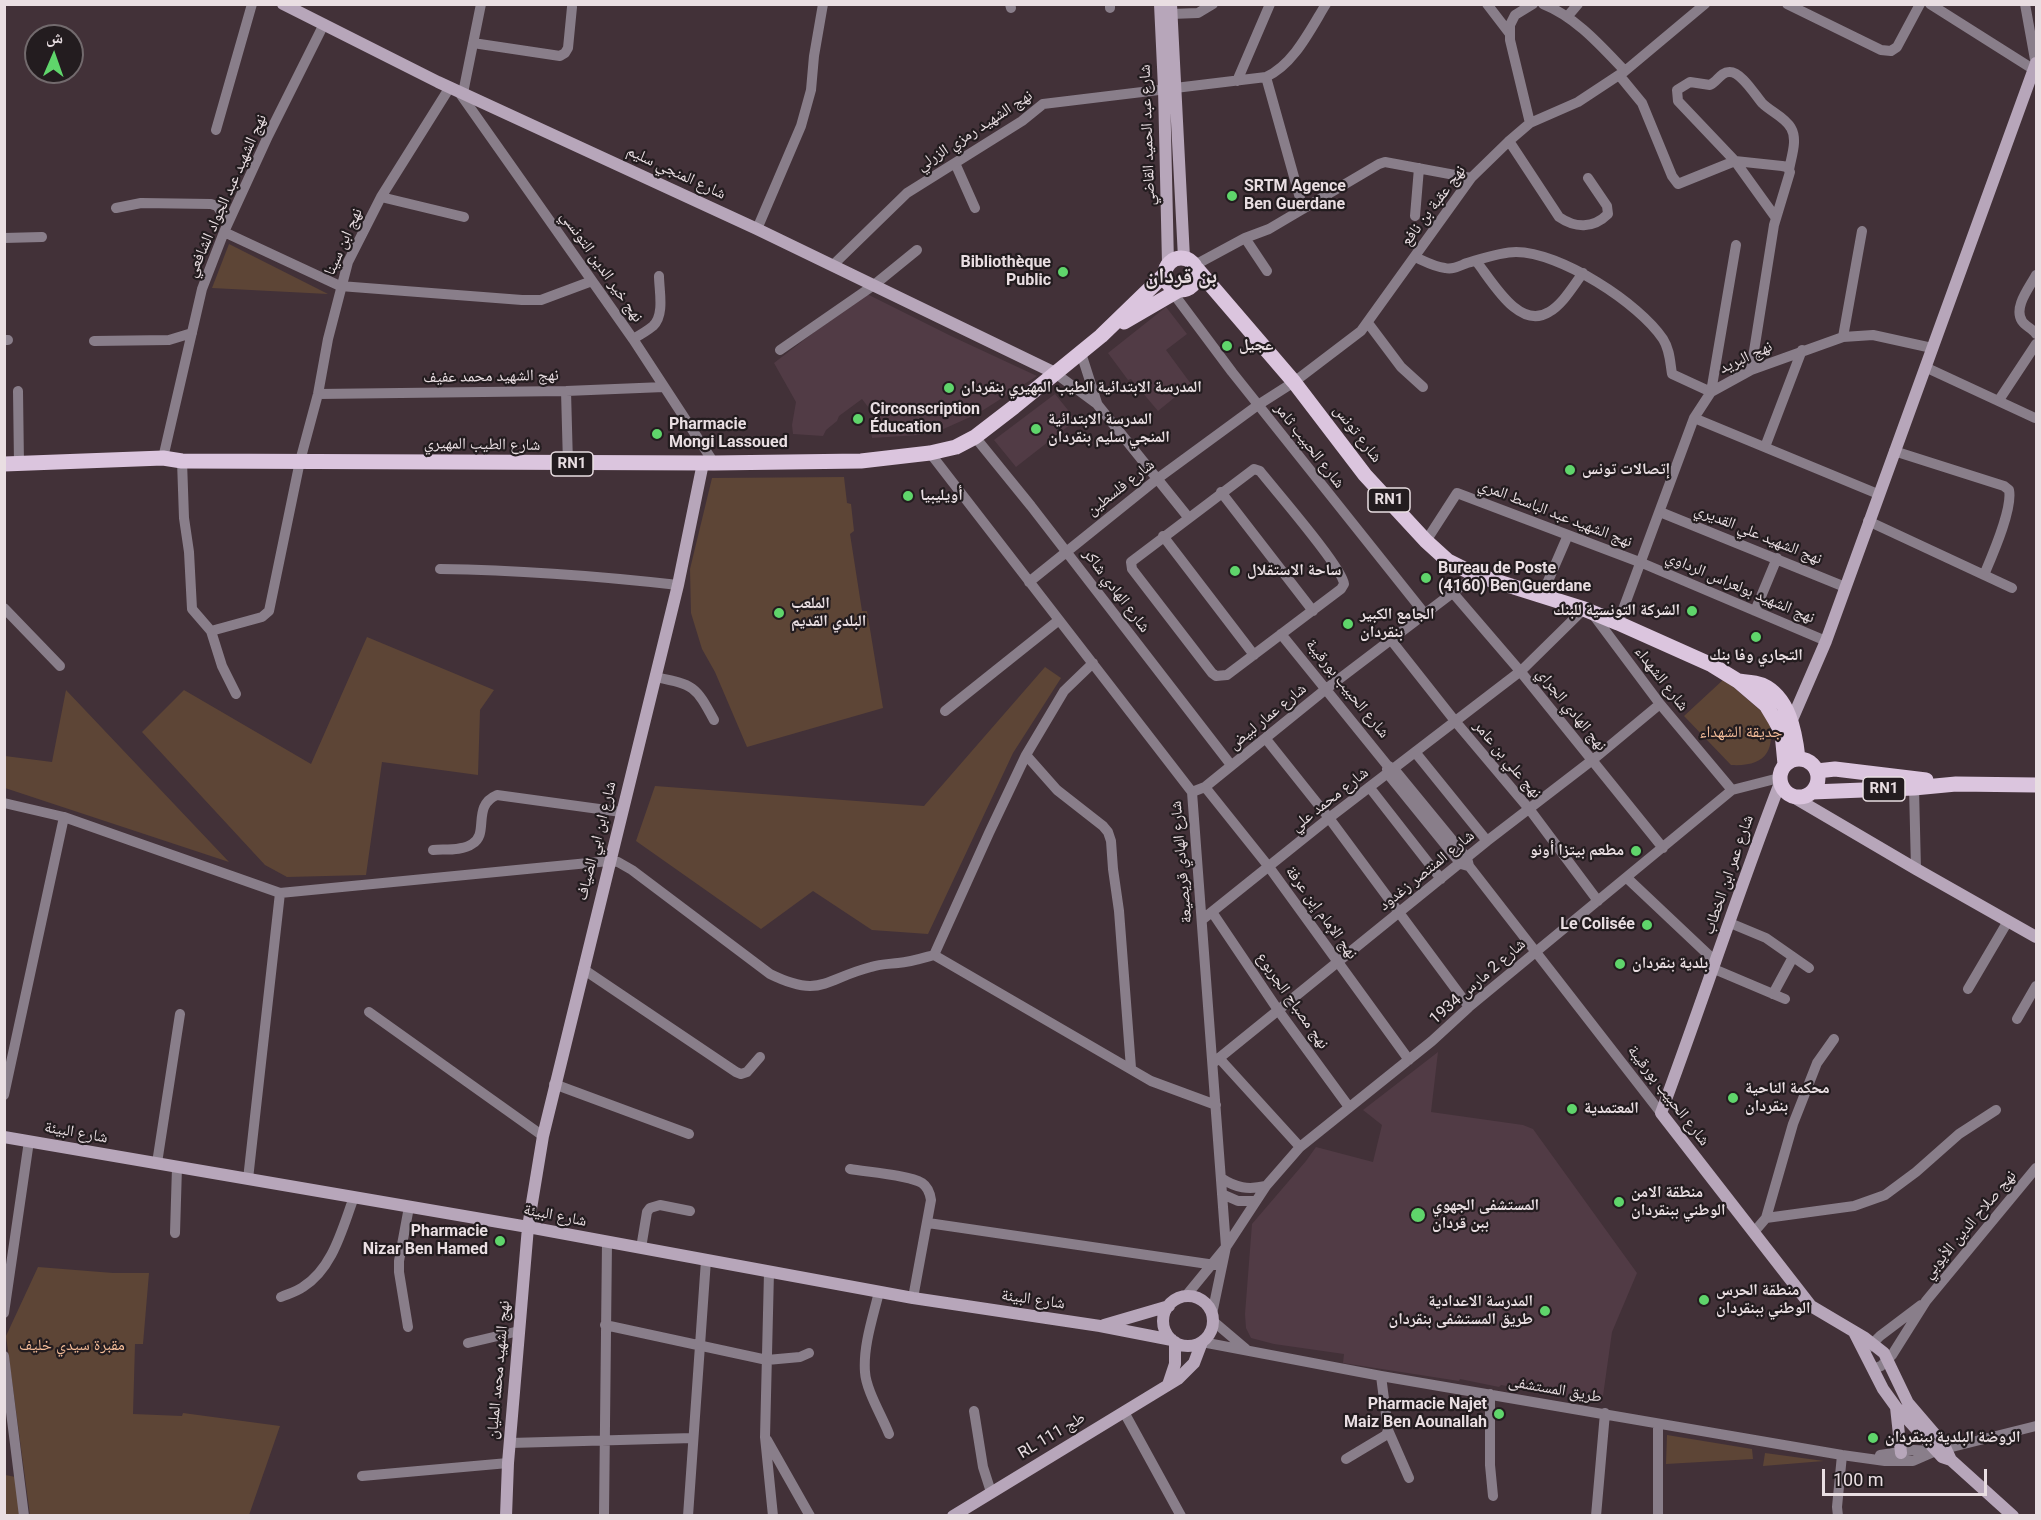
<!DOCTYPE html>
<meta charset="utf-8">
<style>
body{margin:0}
#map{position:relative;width:2041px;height:1520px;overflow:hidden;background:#423138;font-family:Roboto,"Noto Naskh Arabic",sans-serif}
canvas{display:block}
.frame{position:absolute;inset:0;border:6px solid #e9dee2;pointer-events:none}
.north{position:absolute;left:24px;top:24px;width:60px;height:60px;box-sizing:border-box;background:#231c1f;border:2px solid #726a6d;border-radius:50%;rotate:2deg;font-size:16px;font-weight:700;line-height:24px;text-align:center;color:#e9dee2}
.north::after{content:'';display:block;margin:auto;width:21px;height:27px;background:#5fd56b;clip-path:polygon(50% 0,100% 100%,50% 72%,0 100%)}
.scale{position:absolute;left:1822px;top:1469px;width:165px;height:27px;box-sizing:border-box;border:3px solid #e9dee2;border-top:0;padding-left:8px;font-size:18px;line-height:21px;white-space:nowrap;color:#e9dee2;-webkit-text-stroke:4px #231c1f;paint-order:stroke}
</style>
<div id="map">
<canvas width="2041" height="1520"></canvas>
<div class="frame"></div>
<div class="north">ش</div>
<div class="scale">100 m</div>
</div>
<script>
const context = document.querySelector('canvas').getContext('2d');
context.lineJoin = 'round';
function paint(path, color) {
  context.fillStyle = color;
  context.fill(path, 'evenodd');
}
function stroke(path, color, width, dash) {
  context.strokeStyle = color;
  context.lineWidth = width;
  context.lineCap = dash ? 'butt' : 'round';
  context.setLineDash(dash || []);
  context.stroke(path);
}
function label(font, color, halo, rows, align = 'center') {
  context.font = font + ' Roboto,"Noto Naskh Arabic",sans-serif';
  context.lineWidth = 4.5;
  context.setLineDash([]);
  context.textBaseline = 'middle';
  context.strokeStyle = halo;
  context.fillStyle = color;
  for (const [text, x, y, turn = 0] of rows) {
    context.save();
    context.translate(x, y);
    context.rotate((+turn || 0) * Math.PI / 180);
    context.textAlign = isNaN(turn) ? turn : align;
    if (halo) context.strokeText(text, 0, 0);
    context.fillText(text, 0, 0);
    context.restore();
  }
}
paint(new Path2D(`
 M865,293L951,336L1037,376L977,414L939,431L919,435L872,438L871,432L881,424L862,399L839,416L837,421L826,430L823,436L793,434L792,425L796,402L774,363Z
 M1166,307L1187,334L1166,350L1191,384L1158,411L1131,379L1128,380L1108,353Z
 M1055,394L1076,420L1016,467L994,440Z
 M1438,1052L1431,1112L1523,1125L1533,1129L1637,1273L1612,1332L1602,1403L1501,1385L1499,1387L1460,1379L1459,1381L1343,1363L1344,1354L1274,1344L1251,1338L1246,1328L1245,1314L1252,1224L1306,1161L1316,1147L1373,1162L1382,1125L1363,1110Z`), '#513b45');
paint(new Path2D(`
 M229,244L328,294L212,288Z
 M844,477L847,503L851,504L854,531L850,534L862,611H867L883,708L747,747L715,672L702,649L691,613L690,569L712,478Z
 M367,637L494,690L480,710L478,775L382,762L366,875L287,877L265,865L142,732L184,690L311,764Z
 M1045,667L1061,678L1013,753L928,934L872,930L813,891L761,929L636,841L655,786L924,806Z
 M1724,679L1768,717C1777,750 1766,767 1731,765L1684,716Z
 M66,690L229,862L5,788V756L52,762Z
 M38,1267L113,1273H149L143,1344H135L133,1414L182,1416L183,1413L280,1426L249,1515H30L6,1336Z
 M1667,1435L1752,1449L1753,1459L1666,1464Z
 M1765,1453L1824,1461L1763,1466Z
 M5,1475L16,1477L20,1515L5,1516Z`), '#5d4536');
stroke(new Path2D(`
 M1010,4L1011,8
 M1110,4V8
 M1487,4L1510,34
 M1543,4C1576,17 1601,46 1625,71
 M1787,4L1881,50L1891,51L1897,47L1920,4
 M1930,4L2036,71
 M2025,4L2036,65
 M1171,14L1198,13L1213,4
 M1567,17L1578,4
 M473,43L560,56L565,53L568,48L572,7
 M1619,75L1642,103L1672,176L1678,184L1735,161L1782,166L1787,167L1790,172L1774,225L1751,370
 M1266,77L1303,209
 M1237,81L1270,4
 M459,92L633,339L714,463
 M463,93L481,4
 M1530,123L1510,40V25L1515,15L1533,4
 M216,130L252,4
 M1509,141L1559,217C1575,228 1593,229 1608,214L1607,206L1588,178
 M955,163L975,208
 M381,197L464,217
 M116,208L141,203L211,204L217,206L228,222
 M1415,216L1419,168
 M1776,218L1735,161L1678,101L1677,90L1690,82L1710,85C1717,82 1721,72 1729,72C1741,71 1755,95 1762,103C1771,112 1785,117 1791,128C1798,140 1791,157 1789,170
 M757,229L801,126L811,90L814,56L823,4
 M224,232L340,286L522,300H541L592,281
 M4,238L42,237
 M1245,238L1267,271
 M1415,257C1424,261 1435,267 1445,268C1453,270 1459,266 1467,263C1481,259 1501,252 1516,252C1560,252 1639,303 1663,339C1670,350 1670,362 1672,374L1711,392L1736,245
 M1476,261C1492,281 1519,331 1549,312C1563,304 1573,286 1583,273
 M833,265L907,193L1022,121L1043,104L1266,77C1294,64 1310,30 1326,4
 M1195,265L1245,238L1269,229L1379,164L1385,162L1471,178
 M2036,275C2030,287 2013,307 2022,321C2025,326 2033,329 2036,334
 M1173,293L1232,372L1425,614
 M1368,323L1401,367L1423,387
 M1843,337L1862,231
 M633,339C640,335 647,331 653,326C665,315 659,290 659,276
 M4,340H8
 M94,341L169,340L192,333
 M780,350L874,285L917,250
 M1081,353L1097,403
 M1925,367L2035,418
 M1055,373L1097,404L1188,517
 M18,391L19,464
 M566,391L568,464
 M318,394L566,391L664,387
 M1999,400L2036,344
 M1694,418L1878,494
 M975,437L1031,506L1231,765
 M1765,447L1802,350
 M1894,451L2004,486L2009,490C2013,509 1992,556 1984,575
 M930,453L1192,792L1226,1247L1212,1314
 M163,458L202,289L224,232L268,136L324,24
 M182,461L184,518L189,552L192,609L211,631L222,666L236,694
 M1254,469L1260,471C1274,489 1343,568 1344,584L1341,589L1227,675L1216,676L1212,673L1132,569L1131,562Z
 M1221,492L1313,611
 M1660,512L1845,587
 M1868,521L2012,588
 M1163,536L1254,655
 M1426,541L1457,493L1642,563L1826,641
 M440,569C520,570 598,576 678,585
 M1029,582L1157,479L1258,405L1294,382L1361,331L1471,178L1509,141L1530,123L1578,102L1625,71L1705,4
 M1453,593L1520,671L1663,848
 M1542,595L1568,535
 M4,608L60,666
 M1755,611L1777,558
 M1592,613L1660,704L1732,790
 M1618,623L1694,418L1711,392L1751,370L1843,337L1873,335L1932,348
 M211,631L262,617L269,611L300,461L318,394L328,339L348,262L381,197L450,87
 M1281,634L1387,765L1394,769L1467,858L1469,866L1661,1113
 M1391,640L1455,721L1530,810L1598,901
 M655,677C694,685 695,685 714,720
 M945,711L1059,620
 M1266,739L1329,818L1469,1007
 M1415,752L1487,841
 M1026,755L1057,790L1103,826L1108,832L1111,841L1113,869L1119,911L1131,1068
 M1387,769L1388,774L1461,864L1468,866
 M1205,787L1269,867L1409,1060
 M1370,788L1441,879
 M1914,788L1916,869
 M1192,792L1205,787L1326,689L1476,575
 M4,803L64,817L280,893L609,861L618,862L632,870L770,974C821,999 824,979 871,967C880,964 889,964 898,963C911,962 923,958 934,955L1151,1081L1216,1105
 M433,850C445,849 462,851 472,844C490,834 471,806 497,795L621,812
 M1627,878L1716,962
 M1212,912L1278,1010L1349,1107
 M1203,919L1329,818L1522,670L1584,609
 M1730,923L1766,938L1809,968
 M934,955L989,833L1026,755L1064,691L1093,663
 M583,969L736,1072L741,1074L747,1072L760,1057
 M1714,969L1785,999
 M1968,989L2008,921
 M1773,994L1793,957
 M369,1012L543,1136
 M2017,1019L2036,986
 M1219,1058L1300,1147
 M1213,1063L1487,841L1595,758L1660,704
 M554,1084L689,1134
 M4,1095L64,817
 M157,1163L180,1014
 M850,1169C867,1172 909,1175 922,1183C928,1187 930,1193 931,1200L913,1298
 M1221,1178C1236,1188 1248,1190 1266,1186
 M248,1179L280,893
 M1222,1194L1238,1201H1256
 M1766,1218L1793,1124L1817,1063L1834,1039
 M928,1223L1215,1265
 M1754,1232L1766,1218L1854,1206L1885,1195L1916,1172L1959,1134L1996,1110
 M175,1233L177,1167
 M641,1248L647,1212L650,1208L660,1205L690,1211
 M769,1272L765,1437L773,1516
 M879,1292C873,1317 863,1346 865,1372C866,1390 882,1416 889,1434
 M281,1297C288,1294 296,1292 303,1287C333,1268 342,1229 354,1197
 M1185,1297L1226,1247L1266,1186L1300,1147L1432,1041L1469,1007L1732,790L1779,778
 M4,1313L29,1141
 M1213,1321L1246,1349
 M605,1325L767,1360L800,1357L809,1353
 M408,1327L399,1272V1261L409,1207
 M1202,1342L1381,1376L1842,1455L1885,1461H1913L1936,1451L2036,1426
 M468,1343L519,1331
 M1868,1348L1880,1336L1921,1305
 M4,1356L24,1516
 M1873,1369L1881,1366L1892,1355L1926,1301L2036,1168
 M1490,1394V1465L1493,1496
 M974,1411L983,1467L991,1492
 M1124,1412L1181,1516
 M1388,1430L1409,1478
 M767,1440L810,1516
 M510,1443L693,1438
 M1880,1455L1914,1450L1933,1451
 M1346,1459L1386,1435L1388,1430L1381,1376
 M362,1476L508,1463
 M604,1516L607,1242
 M688,1516L706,1260
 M1596,1516L1605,1413
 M1658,1516V1424
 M1838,1516L1837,1507L1842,1455`), '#897e8a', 10);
stroke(new Path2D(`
 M283,4L438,82L757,229L1055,373
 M1160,4L1164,88L1168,264
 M1171,4L1184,258
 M1791,722L1826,641L2036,63
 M1780,783C1738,892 1702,1003 1661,1113L1811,1306L1865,1338L1884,1353L1908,1403L1944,1445L1951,1460
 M1790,795L1916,869L2036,937
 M4,1137L528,1227L913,1298L1100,1326L1172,1340
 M1163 1321a25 25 0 1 1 50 0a25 25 0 1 1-50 0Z
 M1104,1325L1169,1306
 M1854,1332L1883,1389L1896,1407L1942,1457L1951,1460L2013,1516
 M1168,1385L1175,1364V1342
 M1896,1407L1901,1453
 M506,1516L508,1463L528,1227L543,1136L678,585L703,463
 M953,1516L1178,1379L1194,1363L1202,1342`), '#b7a6ba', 12);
stroke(new Path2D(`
 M1165 274a16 16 0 1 1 32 0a16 16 0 1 1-32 0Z
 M1197,269L1294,382L1365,475L1426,541L1448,561L1476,575L1584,609L1618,623L1712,665L1738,681L1766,705L1775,720L1782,733L1785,764
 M1124,322L1179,290
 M4,464L163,458L182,461L714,463L861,461L930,453L956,447L975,437L1014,407L1101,336L1164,275
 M1738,681C1746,682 1755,682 1762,685C1789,697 1795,732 1798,758
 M1780 778a19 19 0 1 1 38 0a19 19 0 1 1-38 0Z
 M1817,771L1835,769L1926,780
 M1812,792L1914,788L1956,784L2036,785`), '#dbc5de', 15);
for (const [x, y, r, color] of [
 [1232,196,6,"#5fd56b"],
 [1063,272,6,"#5fd56b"],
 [1227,346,6,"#5fd56b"],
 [949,388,6,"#5fd56b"],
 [858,419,6,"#5fd56b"],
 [1036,429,6,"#5fd56b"],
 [657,434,6,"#5fd56b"],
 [1570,470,6,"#5fd56b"],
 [908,496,6,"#5fd56b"],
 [1235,571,6,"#5fd56b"],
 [1426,578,6,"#5fd56b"],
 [1692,611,6,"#5fd56b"],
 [779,613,6,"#5fd56b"],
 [1348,624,6,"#5fd56b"],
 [1756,637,6,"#5fd56b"],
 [1636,851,6,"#5fd56b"],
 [1647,925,6,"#5fd56b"],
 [1620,964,6,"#5fd56b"],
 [1733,1098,6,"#5fd56b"],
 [1572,1109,6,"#5fd56b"],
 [1619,1202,6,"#5fd56b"],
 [1418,1215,8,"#5fd56b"],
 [500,1241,6,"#5fd56b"],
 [1704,1300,6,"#5fd56b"],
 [1545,1311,6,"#5fd56b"],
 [1499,1414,6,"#5fd56b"],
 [1873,1438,6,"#5fd56b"]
]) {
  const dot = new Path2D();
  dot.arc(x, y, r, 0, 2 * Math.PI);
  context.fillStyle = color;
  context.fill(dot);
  stroke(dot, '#231c1f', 2);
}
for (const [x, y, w] of [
 [572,464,42],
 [1389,500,42],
 [1884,789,42]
]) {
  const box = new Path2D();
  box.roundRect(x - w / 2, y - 12, w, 24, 4.5);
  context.fillStyle = '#231c1f';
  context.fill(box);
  stroke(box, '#e9dee2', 1.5);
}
label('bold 15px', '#e9dee2', null, [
 ["RN1",572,464],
 ["RN1",1389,500],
 ["RN1",1884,789]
]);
label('16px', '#e9dee2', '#231c1f', [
 ["نهج الشهيد رمزي الزرلي",975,131,-33],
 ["شارع عبد الحميد القاضي",1148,135,-92],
 ["شارع المنجي سليم",676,173,25],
 ["نهج الشهيد عبد الجواد الشافعي",227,196,-66],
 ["نهج عقبة بن نافع",1434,206,-53],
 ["نهج ابن سينا",344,242,-66],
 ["نهج خير الدين التونسي",601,267,55],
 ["نهج البريد",1746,358,-25],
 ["نهج الشهيد محمد عفيف",491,377,-1],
 ["شارع تونس",1357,434,52],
 ["شارع الطيب المهيري",482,445,1],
 ["شارع الحبيب ثامر",1309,446,52],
 ["شارع فلسطين",1121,488,-38],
 ["نهج الشهيد عبد الباسط المري",1555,514,21],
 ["نهج الشهيد علي القديري",1758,535,22],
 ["نهج الشهيد بولعراس الرداوي",1740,588,23],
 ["شارع الهادي شاكر",1116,591,53],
 ["شارع الشهداء",1661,679,52],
 ["شارع الحبيب بورقيبة",1347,689,51],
 ["نهج الهادي الجراي",1571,710,51],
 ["شارع عمار لبيض",1268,717,-39],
 ["نهج علي بن عامر",1507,760,50],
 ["شارع محمد علي",1330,800,-38],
 ["شارع ابن ابي الضياف",597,841,-76],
 ["شارع الهادي قريصيعة",1182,862,-95],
 ["شارع المنتصر زغدود",1427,871,-39],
 ["شارع عمر ابن الخطاب",1729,875,-71],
 ["نهج الإمام إبن عرفة",1321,913,54],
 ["شارع 2 مارس 1934",1478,982,-41],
 ["نهج مصباح الجربوع",1292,1001,55],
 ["شارع الحبيب بورقيبة",1668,1096,52],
 ["شارع البيئة",76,1133,10],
 ["شارع البيئة",555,1216,11],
 ["نهج صلاح الدين الأيوبي",1970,1225,-50],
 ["شارع البيئة",1033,1300,8],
 ["نهج الشهيد محمد المليان",499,1370,-85],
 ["طريق المستشفى",1555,1390,10],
 ["RL طج 111",1052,1436,-31]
]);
label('bold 16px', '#e9dee2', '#231c1f', [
 ["SRTM Agence",1244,187],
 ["Ben Guerdane",1244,205],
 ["Bibliothèque",1051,263,"right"],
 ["Public",1051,281,"right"],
 ["عجيل",1239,346],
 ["المدرسة الابتدائية الطيب المهيري بنقردان",961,388],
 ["Circonscription",870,410],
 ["Éducation",870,428],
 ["المدرسة الابتدائية",1048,420],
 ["المنجي سليم بنقردان",1048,438],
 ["Pharmacie",669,425],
 ["Mongi Lassoued",669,443],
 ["إتصالات تونس",1582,470],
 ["أويليبيا",920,496],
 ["Bureau de Poste",1438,569],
 ["(4160) Ben Guerdane",1438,587],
 ["ساحة الاستقلال",1247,571],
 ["الملعب",791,604],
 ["البلدي القديم",791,622],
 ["الشركة التونسية للبنك",1680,611,"right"],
 ["الجامع الكبير",1360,615],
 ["بنقردان",1360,633],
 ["التجاري وفا بنك",1756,656,"center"],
 ["مطعم بيتزا أونو",1624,851,"right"],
 ["Le Colisée",1635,925,"right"],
 ["بلدية بنقردان",1632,964],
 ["محكمة الناحية",1745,1089],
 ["بنقردان",1745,1107],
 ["المعتمدية",1584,1109],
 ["منطقة الامن",1631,1193],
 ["الوطني ببنقردان",1631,1211],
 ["المستشفى الجهوي",1432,1206],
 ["ببن قردان",1432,1224],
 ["Pharmacie",488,1232,"right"],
 ["Nizar Ben Hamed",488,1250,"right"],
 ["منطقة الحرس",1716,1291],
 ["الوطني ببنقردان",1716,1309],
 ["المدرسة الاعدادية",1533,1302,"right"],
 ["طريق المستشفى بنقردان",1533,1320,"right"],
 ["Pharmacie Najet",1487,1405,"right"],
 ["Maiz Ben Aounallah",1487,1423,"right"],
 ["الروضة البلدية ببنقردان",1885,1438]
], 'left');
label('16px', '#f6be9a', '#231c1f', [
 ["جديقة الشهداء",1741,733],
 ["مقبرة سيدي خليف",72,1346]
]);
label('bold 22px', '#e9dee2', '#231c1f', [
 ["بن قردان",1181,277]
]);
</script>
